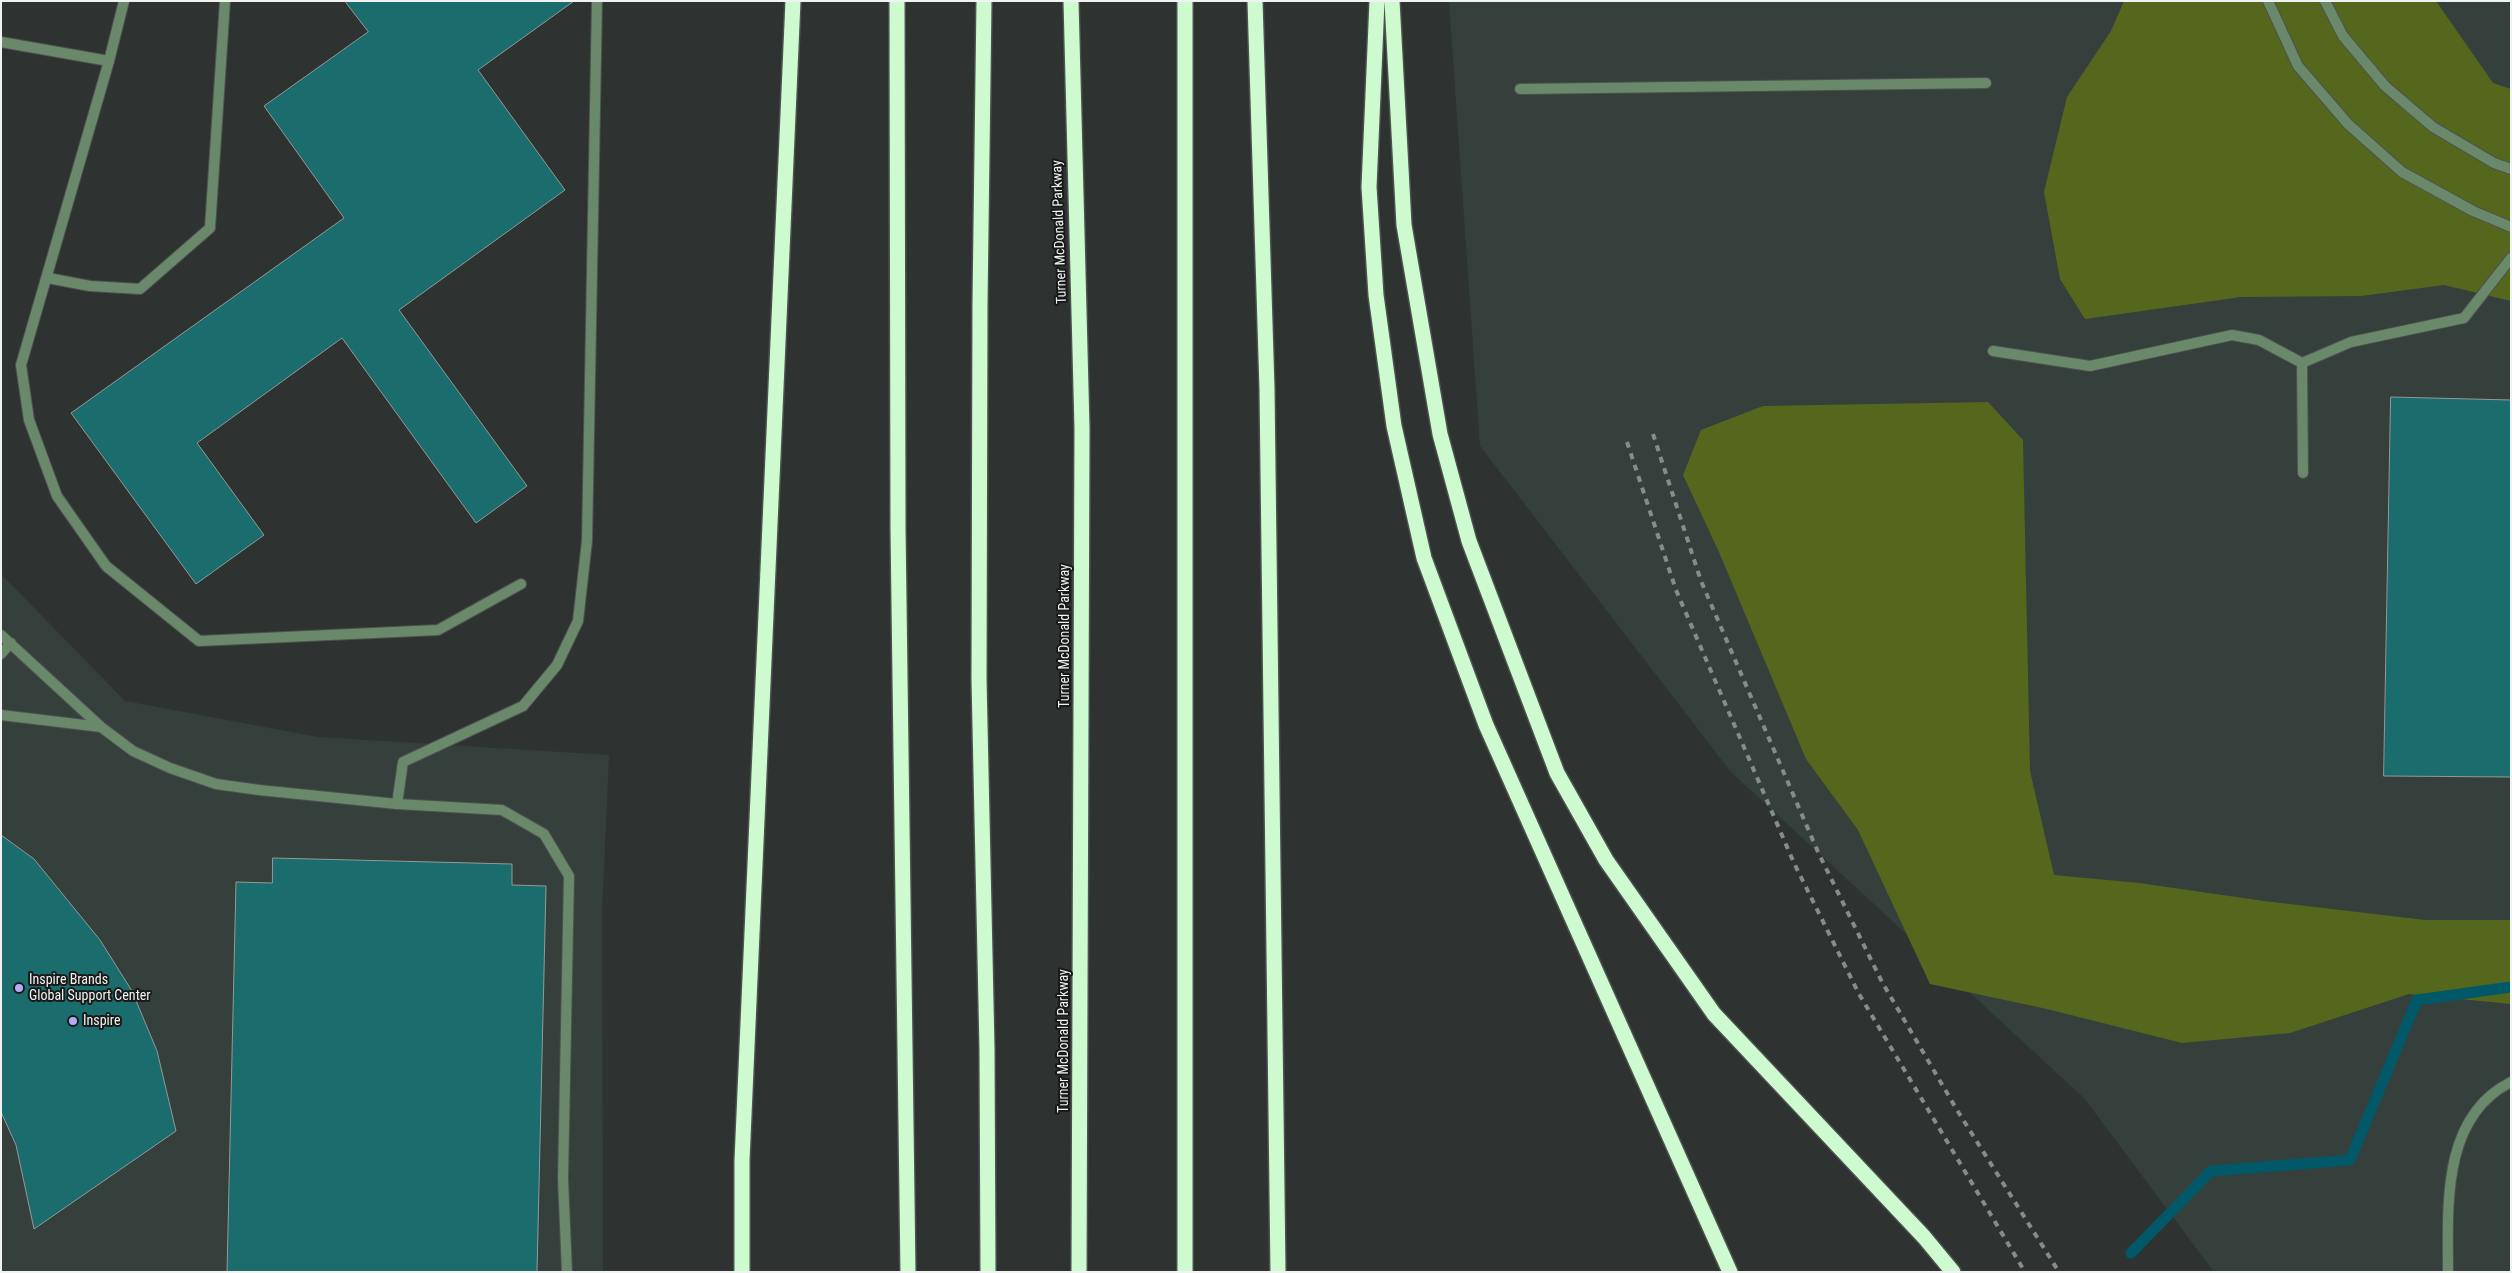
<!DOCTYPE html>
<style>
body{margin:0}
#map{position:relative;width:2512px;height:1273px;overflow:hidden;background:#2e3331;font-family:"Roboto Condensed",sans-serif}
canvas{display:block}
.frame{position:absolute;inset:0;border:2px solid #f0f3f2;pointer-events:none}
</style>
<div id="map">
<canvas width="2512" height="1273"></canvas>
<div class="frame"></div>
</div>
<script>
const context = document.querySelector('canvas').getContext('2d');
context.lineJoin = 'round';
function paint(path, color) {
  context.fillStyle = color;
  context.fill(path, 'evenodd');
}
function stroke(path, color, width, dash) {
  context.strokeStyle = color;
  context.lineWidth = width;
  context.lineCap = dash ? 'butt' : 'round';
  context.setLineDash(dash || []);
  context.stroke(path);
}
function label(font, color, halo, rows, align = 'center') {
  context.font = font + ' "Roboto Condensed",sans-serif';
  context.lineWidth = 4;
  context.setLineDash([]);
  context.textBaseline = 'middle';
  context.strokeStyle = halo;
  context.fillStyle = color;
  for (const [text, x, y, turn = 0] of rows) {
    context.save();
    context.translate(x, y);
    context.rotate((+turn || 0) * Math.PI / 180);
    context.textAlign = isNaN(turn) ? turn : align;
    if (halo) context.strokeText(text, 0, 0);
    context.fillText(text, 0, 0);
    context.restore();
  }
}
paint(new Path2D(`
 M1449,1H2511V1272H2214L2084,1098L1731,772L1480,446Z
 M1,574L125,701L318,737L609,755L602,911L603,1272H1Z`), '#35403c');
paint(new Path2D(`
 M2124,1H2436L2493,83L2511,89V301L2444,285L2361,296L2241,297L2085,319L2060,279L2044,192L2067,97L2111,31Z
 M1988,402L2023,440L2030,771L2054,875L2139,883L2264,901L2425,920H2511V1004L2409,994L2290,1033L2182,1043L2047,1009L1930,984L1858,830L1806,759L1719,552L1683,475L1701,430L1763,406Z`), '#55671c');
stroke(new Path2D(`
 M2131,1253L2211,1171L2350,1160L2417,1000L2511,987`), '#015869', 11);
const building = new Path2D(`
 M345,1H574L478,70L565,190L399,310L527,486L476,523L342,338L197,443L264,535L196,584L71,413L344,218L264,106L368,32Z
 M2391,397L2511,400V777L2384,776Z
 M1,835L34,859L100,940L132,991L157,1051L176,1131L34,1229L16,1145L1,1112Z
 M273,858L512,864V885L546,886L537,1272H227L236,882L272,883Z`);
paint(building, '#1a6d6c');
stroke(building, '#939998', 1);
const service = new Path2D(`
 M1,42L109,61
 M1520,89L1986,83
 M1993,351L2090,366L2232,335L2259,340L2302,363L2351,342L2464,318L2511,258
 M2302,363L2303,473
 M1,635L101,727L133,751L170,768L216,784L259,790L397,804L502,810L544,834L569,876L563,1179L567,1272
 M1,654L11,643
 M1,715L101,727
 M2448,1272C2448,1207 2441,1117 2511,1082`);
const minor = new Path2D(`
 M124,1L109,61L21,365L29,420L57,496L106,566L199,641L438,630L521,584
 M2268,1L2298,66L2348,124L2402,172L2473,211L2511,227
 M2325,1L2343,36L2385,86L2433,127L2494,163L2511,169
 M48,278L90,286L140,289L210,228L225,1
 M397,804L403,762L523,706L557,665L578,621L587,541L597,1`);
const motorway = new Path2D(`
 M897,1L898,528L908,1272
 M984,1L980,303L979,679L987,1049L988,1272
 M1071,1L1082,428L1079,1272
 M1255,1L1267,389L1278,1272
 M1377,1L1369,187L1376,295L1394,426L1424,558L1486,725L1730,1272
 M1392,1L1404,225L1440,434L1469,541L1557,773L1606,860L1714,1014L1924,1237L1953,1272
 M742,1272V1160L793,1
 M1185,1272V1`);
stroke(service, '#4d5250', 12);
stroke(minor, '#4d5250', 12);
stroke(motorway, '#4d5250', 18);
stroke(service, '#6a896b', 10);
stroke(minor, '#6a896b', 10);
stroke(motorway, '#cdfbcf', 15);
stroke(new Path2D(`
 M1653,434L1701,581L1818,852L1882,982L1957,1110L2059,1272
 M1627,442L1676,590L1794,863L1859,994L2025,1272`), '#878b89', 4, [6, 6]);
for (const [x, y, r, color] of [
 [19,988,5,"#b5acf8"],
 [73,1021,5,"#b5acf8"]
]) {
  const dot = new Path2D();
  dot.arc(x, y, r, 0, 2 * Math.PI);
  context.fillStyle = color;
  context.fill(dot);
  stroke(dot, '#181a19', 2);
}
label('14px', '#f0f3f2', '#181a19', [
 ["Turner McDonald Parkway",1060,232,-92],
 ["Turner McDonald Parkway",1065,636,-90],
 ["Turner McDonald Parkway",1064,1041,-90]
]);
label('14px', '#f0f3f2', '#181a19', [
 ["Inspire Brands",29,980],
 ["Global Support Center",29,996],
 ["Inspire",83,1021]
], 'left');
</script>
